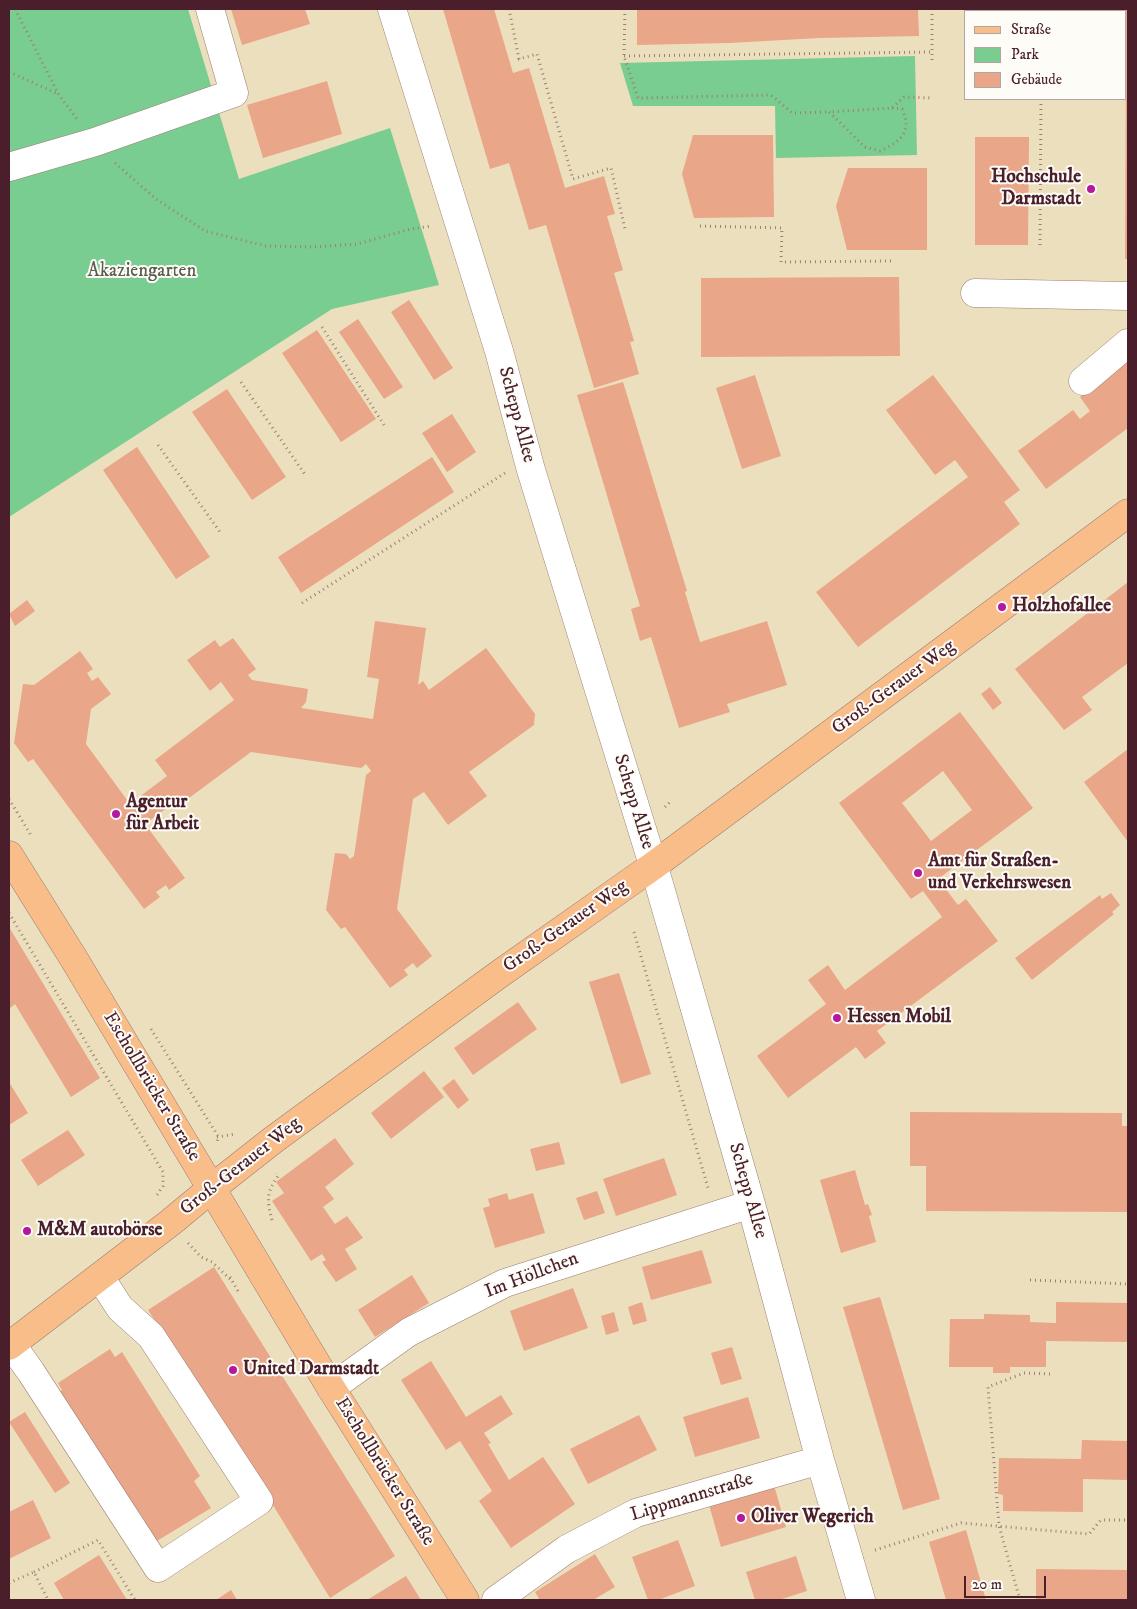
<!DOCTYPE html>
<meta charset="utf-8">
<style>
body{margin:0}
#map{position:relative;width:1137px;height:1609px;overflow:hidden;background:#ecdfbd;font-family:"IM FELL DW Pica",serif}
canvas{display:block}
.frame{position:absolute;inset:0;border:10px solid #4a1f2b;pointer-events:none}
.legend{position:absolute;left:964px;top:10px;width:162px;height:90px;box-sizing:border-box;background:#fdfcf7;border:1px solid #b5a4a5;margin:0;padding:6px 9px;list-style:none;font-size:15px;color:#4a1f2b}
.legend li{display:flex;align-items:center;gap:10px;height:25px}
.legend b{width:25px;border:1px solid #b5a4a5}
.scale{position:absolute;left:964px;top:1576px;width:82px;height:22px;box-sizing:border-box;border:2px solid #4a1f2b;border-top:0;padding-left:6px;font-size:15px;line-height:18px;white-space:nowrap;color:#4a1f2b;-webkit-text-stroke:4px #fdfcf7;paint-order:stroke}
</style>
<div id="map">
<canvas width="1137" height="1609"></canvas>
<div class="frame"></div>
<ul class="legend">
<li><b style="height:6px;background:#f8bd89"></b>Straße</li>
<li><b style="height:14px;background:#7acd90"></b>Park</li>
<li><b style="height:14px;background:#e9a688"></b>Gebäude</li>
</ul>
<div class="scale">20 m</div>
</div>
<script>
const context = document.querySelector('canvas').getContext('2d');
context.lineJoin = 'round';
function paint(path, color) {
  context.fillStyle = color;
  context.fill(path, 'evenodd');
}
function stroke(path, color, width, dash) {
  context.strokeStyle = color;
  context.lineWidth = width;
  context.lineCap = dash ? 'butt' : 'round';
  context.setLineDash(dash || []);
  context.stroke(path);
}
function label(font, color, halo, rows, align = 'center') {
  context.font = font + ' "IM FELL DW Pica",serif';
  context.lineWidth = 4;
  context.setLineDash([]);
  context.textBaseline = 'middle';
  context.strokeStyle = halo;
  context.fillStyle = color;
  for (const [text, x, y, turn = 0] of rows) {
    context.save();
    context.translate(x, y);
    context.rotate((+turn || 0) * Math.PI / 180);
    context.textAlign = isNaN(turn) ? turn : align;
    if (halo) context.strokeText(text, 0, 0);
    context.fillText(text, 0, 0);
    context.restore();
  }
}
paint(new Path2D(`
 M9,9H188L239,179L390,128L439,285L332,309L9,517Z
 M915,56L917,155L776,158L775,106H633L620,63Z`), '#7acd90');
paint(new Path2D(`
 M231,9H305L310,24L242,45Z
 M443,9H494L513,73L529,68L565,188L604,176L615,214L607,216L623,270L614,273L634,341L630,342L639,374L594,388L546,225L529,230L509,163L490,169Z
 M637,9H918L919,36L819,38L729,43L637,45Z
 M976,9H1028V11H976Z
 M1126,9H1128V259H1125Z
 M327,81L342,134L263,158L247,105Z
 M693,135H773L774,217L694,218L682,174Z
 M975,137H1029L1028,245H975Z
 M848,168H927V250H847L836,206Z
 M899,277L900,356L701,357V278Z
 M409,300L453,368L434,380L391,312Z
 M358,319L403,387L384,399L339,332Z
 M317,330L376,419L341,442L282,353Z
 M1128,361V428L1046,489L1018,451L1073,410L1080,419L1090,411L1080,397Z
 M755,375L781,456L742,469L716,388Z
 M933,375L1020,490L1004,502L1020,524L858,647L816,592L968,477L955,460L935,475L886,410Z
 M623,382L687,591L685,592L700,642L767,621L787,685L727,704L730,712L679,728L651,637L640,641L631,609L640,606L577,395Z
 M227,389L286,477L252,500L192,412Z
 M452,414L476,452L447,472L422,433Z
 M137,447L210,557L176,579L103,470Z
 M432,457L454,492L301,593L278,557Z
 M1128,582V663L1082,697L1092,710L1064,730L1015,669Z
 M27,600L35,611L15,626L9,614Z
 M375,621L426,628L418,685L423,681L429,690L486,648L535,714L534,725L469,772L487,796L448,825L424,792L413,799L397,909L432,956L417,968L413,963L404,970L408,975L390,988L345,927L341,929L326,910L335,853L346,854L350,859L354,856L366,775L371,771L366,764L361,768L251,752L185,801L182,797L145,824L185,878L169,890L166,885L156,892L160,897L144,909L33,759L28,762L14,743L23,684L34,685L80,651L93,669L87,673L92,681L98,677L111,694L91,709L86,744L130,804L167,776L155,760L234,700L221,682L210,691L187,660L215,640L220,647L233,638L256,669L248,675L252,680L308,689L306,702L301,708L373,719L379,679L367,677Z
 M990,687L1002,703L993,710L981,694Z
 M960,712L1033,808L938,879L958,905L966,899L998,941L877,1031L886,1043L865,1059L856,1047L788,1098L757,1056L826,1004L808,980L828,965L845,990L942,917L923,891L911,899L839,803ZM943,771L972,810L931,841L902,803Z
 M1128,749V842L1084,782Z
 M1111,893L1120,905L1112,912L1114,914L1032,980L1015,958L1100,895L1102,899Z
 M9,927L100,1078L71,1097L15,1004L9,1009Z
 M619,973L651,1074L621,1084L589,982Z
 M518,1002L537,1029L473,1075L454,1048Z
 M424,1071L444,1097L391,1139L371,1113Z
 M454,1079L469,1100L458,1109L442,1088Z
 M9,1082L28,1113L9,1125Z
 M910,1112L1122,1113V1126H1128V1212L926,1211V1166H910Z
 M68,1130L85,1155L38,1186L21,1160Z
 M335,1138L354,1164L325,1187L334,1199L323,1207L335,1224L347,1216L363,1238L345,1249L357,1269L336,1282L322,1262L326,1260L322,1254L311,1261L272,1201L284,1193L276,1182Z
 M559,1142L565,1164L536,1171L530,1149Z
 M664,1158L677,1195L616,1216L603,1179Z
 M855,1170L865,1205L868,1204L872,1215L869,1216L876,1242L841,1253L820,1180Z
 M597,1191L605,1213L584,1220L576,1198Z
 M507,1193L509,1200L533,1193L545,1233L495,1248L483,1208L490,1206L488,1199Z
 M702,1250L712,1283L651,1300L642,1267Z
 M214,1267L395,1556L330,1598L236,1445L148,1310Z
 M412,1275L429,1303L375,1337L358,1310Z
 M573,1288L588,1328L524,1351L510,1311Z
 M880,1297L940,1499L903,1510L843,1307Z
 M642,1302L647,1321L633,1325L628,1307Z
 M1056,1302L1128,1303V1342L1046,1341V1367H1010V1373H993V1367H949L950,1319H984V1314L1030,1315V1322L1056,1323Z
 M614,1312L619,1331L606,1335L601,1316Z
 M732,1347L742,1379L721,1385L711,1353Z
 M110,1349L115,1357L122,1352L200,1476L194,1481L211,1508L157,1541L140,1513L133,1517L56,1394L62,1390L58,1383Z
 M431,1361L466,1417L501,1395L513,1414L484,1433L491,1443L488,1444L509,1480L543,1457L575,1504L511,1548L479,1501L492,1491L460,1441L446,1450L401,1380Z
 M748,1397L760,1438L695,1457L683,1417Z
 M25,1412L70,1483L55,1493L9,1422Z
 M639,1415L657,1450L588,1484L570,1449Z
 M1082,1440L1128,1441V1480L1083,1479V1512L1003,1511V1495L998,1494L999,1458L1081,1459Z
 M774,1485L786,1527L721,1547L709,1505Z
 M33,1500L51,1538L9,1559V1512Z
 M966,1530L986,1600H946L929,1542Z
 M678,1540L695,1586L658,1600H648L632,1557Z
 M595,1554L615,1587L593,1600H540L535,1592Z
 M99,1555L127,1600H64L54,1583Z
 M796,1556L807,1591L779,1600H755L746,1572Z
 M1036,1569L1128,1570V1600H1036Z
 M406,1576L421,1600H367Z
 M231,1590L237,1600H216Z`), '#e9a688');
const minor = new Path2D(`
 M392,9L499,351L531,470L659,884L751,1204L820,1460L861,1600
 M9,167L95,142L234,93L210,9
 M975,293L1128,296
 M1083,381L1128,343
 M11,1344L31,1372L158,1568L259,1501L151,1336L120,1308L100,1277
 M331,1388L409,1332L505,1283L751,1204
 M496,1600L567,1549L636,1513L820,1460`);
const major = new Path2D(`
 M9,855L74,959L331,1388L465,1600
 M9,1346L171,1222L212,1188L273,1140L498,975L653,866L1128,513`);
stroke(minor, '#9b7f74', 29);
stroke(major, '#9b7f74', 29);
stroke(new Path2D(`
 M15,9L59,95L77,119
 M509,9L519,59L537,54L573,179L611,168L625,229
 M625,9L624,56L638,98L771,95L792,113L829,112
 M1042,11V9
 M624,56L933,52
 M932,60V9
 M9,72L58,94
 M892,108L902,109C913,132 900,142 880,151L865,147L829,112L892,108L904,97L933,98
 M115,163L156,199L205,231L266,246L312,247L357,244L411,229L432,226
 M700,226L782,228L781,262L894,261
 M1040,245L1041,99
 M322,327L384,425
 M241,382L306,476
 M158,445L220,532
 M302,603L505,473
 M9,799L32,837
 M665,807L672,800
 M9,913L163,1172V1186L157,1195
 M634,932L708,1188
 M151,1029L218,1136L217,1143
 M217,1137L235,1134
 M272,1220C267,1201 266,1193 278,1176L276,1173
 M188,1243L201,1257L212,1262L230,1279
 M230,1277L238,1291
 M1030,1280L1128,1284
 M875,1550L961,1523L1089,1534L1101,1520H1128
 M34,1572L98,1540L135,1600
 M9,1583L34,1572L48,1600
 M1020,1600L999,1526L988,1387L1024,1373L1052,1374`), '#9b7f74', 3, [1, 4]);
stroke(minor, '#fff', 28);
stroke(major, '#f8bd89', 28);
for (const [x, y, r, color] of [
 [1091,189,5,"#b5179e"],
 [1002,607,5,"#b5179e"],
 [116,814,5,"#b5179e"],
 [918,873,5,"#b5179e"],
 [837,1018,5,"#b5179e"],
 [27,1231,5,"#b5179e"],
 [233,1370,5,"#b5179e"],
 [741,1518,5,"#b5179e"]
]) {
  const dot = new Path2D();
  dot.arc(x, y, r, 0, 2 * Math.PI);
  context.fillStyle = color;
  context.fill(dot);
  stroke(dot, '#fdfcf7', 2);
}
label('bold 19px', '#4a1f2b', '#fdfcf7', [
 ["Hochschule",1081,178,"right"],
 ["Darmstadt",1081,200,"right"],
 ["Holzhofallee",1012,607],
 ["Agentur",126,803],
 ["für Arbeit",126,825],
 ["Amt für Straßen-",928,862],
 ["und Verkehrswesen",928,884],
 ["Hessen Mobil",847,1018],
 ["M&M autobörse",37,1231],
 ["United Darmstadt",243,1370],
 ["Oliver Wegerich",751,1518]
], 'left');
label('19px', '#5b5c4e', '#fdfcf7', [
 ["Akaziengarten",142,272]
]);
label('19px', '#4a1f2b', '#fdfcf7', [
 ["Schepp Allee",516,415,75],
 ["Groß-Gerauer Weg",894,688,-36],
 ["Schepp Allee",633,802,73],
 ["Groß-Gerauer Weg",566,927,-35],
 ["Eschollbrücker Straße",151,1087,59],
 ["Groß-Gerauer Weg",241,1167,-38],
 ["Schepp Allee",747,1191,74],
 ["Im Höllchen",532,1276,-21],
 ["Eschollbrücker Straße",384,1472,58],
 ["Lippmannstraße",692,1498,-17]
]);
</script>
